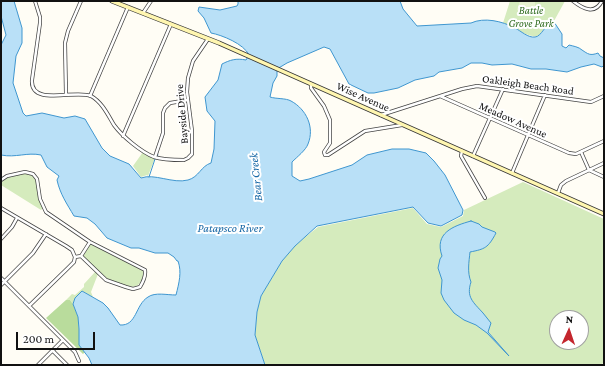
<!DOCTYPE html>
<style>
body{margin:0}
#map{position:relative;width:605px;height:366px;overflow:hidden;background:#fffdf5;font-family:"Crimson Pro",serif}
canvas{display:block}
.frame{position:absolute;inset:0;border:2px solid #111;pointer-events:none}
.north{position:absolute;left:549px;top:310px;width:40px;height:40px;box-sizing:border-box;background:#fff;border:1px solid #a0a0a0;border-radius:50%;rotate:3deg;font-size:11px;font-weight:700;line-height:16px;text-align:center;color:#111}
.north::after{content:'';display:block;margin:auto;width:14px;height:18px;background:#c4262e;clip-path:polygon(50% 0,100% 100%,50% 72%,0 100%)}
.scale{position:absolute;left:16px;top:332px;width:79px;height:18px;box-sizing:border-box;border:2px solid #111;border-top:0;padding-left:5px;font-size:12px;line-height:14px;white-space:nowrap;color:#111;-webkit-text-stroke:3px #fff;paint-order:stroke}
</style>
<div id="map">
<canvas width="605" height="366"></canvas>
<div class="frame"></div>
<div class="north">N</div>
<div class="scale">200 m</div>
</div>
<script>
const context = document.querySelector('canvas').getContext('2d');
context.lineJoin = 'round';
function paint(path, color) {
  context.fillStyle = color;
  context.fill(path, 'evenodd');
}
function stroke(path, color, width, dash) {
  context.strokeStyle = color;
  context.lineWidth = width;
  context.lineCap = dash ? 'butt' : 'round';
  context.setLineDash(dash || []);
  context.stroke(path);
}
function label(font, color, halo, rows, align = 'center') {
  context.font = font + ' "Crimson Pro",serif';
  context.lineWidth = 4;
  context.setLineDash([]);
  context.textBaseline = 'middle';
  context.strokeStyle = halo;
  context.fillStyle = color;
  for (const [text, x, y, turn = 0] of rows) {
    context.save();
    context.translate(x, y);
    context.rotate((+turn || 0) * Math.PI / 180);
    context.textAlign = isNaN(turn) ? turn : align;
    if (halo) context.strokeText(text, 0, 0);
    context.fillText(text, 0, 0);
    context.restore();
  }
}
paint(new Path2D(`
 M510,1H565L554,21L552,20C547,24 544,29 540,34C534,42 512,26 503,23Z
 M143,152L155,158L148,176L147,175L141,177L133,166Z
 M27,173C40,176 36,189 39,199C40,202 41,205 43,208L41,210L1,185V182L5,178Z
 M523,182L604,219V362L601,365H265L255,335L257,312L261,296L282,261L294,246L318,227L413,208L427,224L441,227L463,216L464,210ZM557,318H581V342H557Z
 M91,243L143,270C144,275 143,280 139,284C134,291 111,283 105,278C97,272 90,263 83,256Z
 M95,272L98,274L91,292L93,297L82,291L75,298L73,304L70,300H66L72,294L75,295L84,287V284Z`), '#d5ebbd');
paint(new Path2D(`
 M66,300H70L73,304L78,317L79,329V345L85,352L83,354L46,318Z`), '#b9dc9c');
paint(new Path2D(`
 M520,1H535V10L526,15L517,10Z`), '#e6f2cf');
const water = new Path2D(`
 M1,1H14L22,28V43L16,56L13,83L23,113L26,116L42,113L64,118L75,116L85,119L102,148L110,156L129,164L141,178C154,173 173,184 188,180C199,177 201,166 211,163L214,149L215,121L207,111L205,97L218,80L222,64C230,60 236,58 246,60L249,55C244,44 222,35 211,33L204,18L198,11L199,7L220,10L237,6L238,4V1H400L403,9L417,26L471,23C484,17 502,21 515,28C521,31 528,38 535,37C541,37 547,23 552,19L562,34V46L566,48L569,45C573,46 579,47 582,50C588,54 590,56 598,53L600,56L604,58V65L602,67L594,64L581,67L567,72L546,69H531L512,64L492,65L482,63H471L462,68L439,72L434,76L415,80L398,88L374,93H368L349,84L330,49L324,47L287,63L277,69V76L273,83L270,97C276,99 286,98 291,101C306,109 315,127 308,144C306,150 297,157 292,162V176L300,181L309,179L352,165L367,155L392,149H409L426,153L434,161L445,175L463,210L462,215L441,226L428,223L413,207L317,226L295,246L282,261L261,296L257,312L255,335L265,365H92L89,358L79,345V329L78,317L73,304L75,298L82,291L103,303L108,308L120,325C137,326 135,305 148,297C155,292 167,295 176,295C179,283 182,272 178,261H177L174,257L168,253H155L139,248H131L107,238L95,224L87,218L74,216C67,204 60,194 57,180L59,176L47,167L41,155C27,152 16,158 1,155V45L6,35L1,16Z
 M471,221L479,224L482,227L495,232L496,233C488,248 485,249 470,252C469,262 467,272 471,282C466,297 473,302 483,313C486,316 488,320 491,323L488,332L509,356L487,333L476,325L464,320L454,313L444,300L441,293L442,280L438,268L440,259L442,256C434,233 453,226 471,221Z`);
paint(water, '#b9e0f7');
stroke(water, '#3f96cf', 1);
stroke(new Path2D(`
 M149,177L155,159L158,155`), '#3f96cf', 1);
const street = new Path2D(`
 M35,1L40,17V23L32,80C30,107 76,89 91,96C102,102 108,115 114,125C122,136 141,152 154,157C163,160 175,160 184,160L188,158L192,154V131L187,92L188,78L193,61L208,39
 M573,1C583,9 595,15 602,1
 M143,13L151,1
 M311,84V88L324,106L330,120V143L324,152L325,155H328L365,131L402,125
 M66,94L65,43L68,31L81,1
 M90,96L128,7
 M440,96L569,153L576,154L604,141
 M381,115L462,89L477,86L591,102L604,96
 M123,136L171,24
 M462,151L461,156L485,198
 M581,152L589,170L604,177
 M473,156L503,89
 M155,157L163,133V113L165,108L170,103L188,100
 M512,173L545,95
 M1,180L7,176L25,172L33,174L37,179L40,199L46,212L90,242L145,270C146,276 143,282 140,287L133,289L126,287L106,280L81,256
 M558,193L561,185L566,181L604,163
 M1,208L66,246L72,250L75,257
 M1,239L12,227L17,218
 M1,278L75,352L79,361
 M1,285L33,253L46,234
 M29,306L68,268L74,262L75,257L81,256L90,242
 M52,350L67,365
 M38,365L63,340`);
const secondary = new Path2D(`
 M112,1L219,43L604,214`);
stroke(street, '#444', 4);
stroke(secondary, '#333', 5);
stroke(street, '#fff', 2.5);
stroke(secondary, '#fff6b0', 3.5);
label('italic 11px', '#2f6b1f', '#fff', [
 ["Battle",531,11],
 ["Grove Park",531,24]
]);
label('11px', '#111', '#fff', [
 ["Oakleigh Beach Road",528,85,8],
 ["Wise Avenue",363,97,24],
 ["Bayside Drive",182,114,-95],
 ["Meadow Avenue",513,120,24]
]);
label('italic 12px', '#1768a6', '#fff', [
 ["Bear Creek",256,177,-96],
 ["Patapsco River",230,228]
]);
</script>
